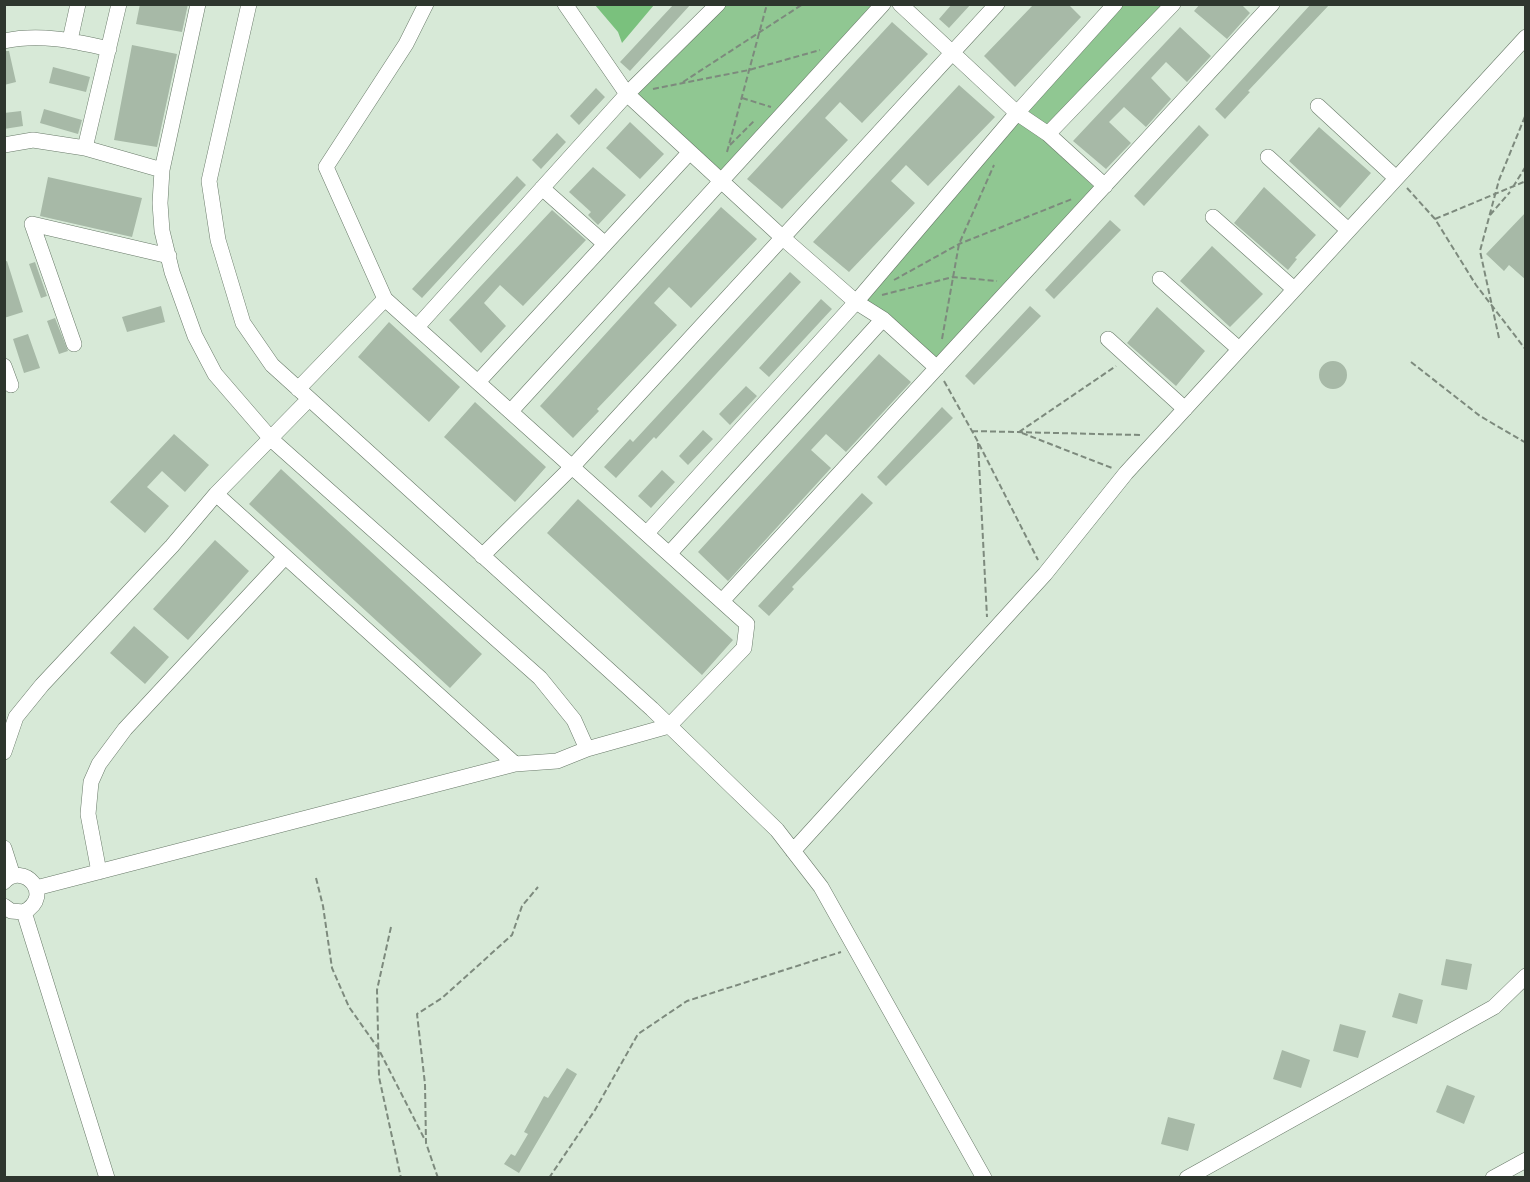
<!DOCTYPE html>
<style>
body{margin:0}
#map{position:relative;width:1530px;height:1182px;overflow:hidden;background:#d7e9d7;font-family:"Archivo Narrow",sans-serif}
canvas{display:block}
.frame{position:absolute;inset:0;border:6px solid #2e362e;pointer-events:none}
</style>
<div id="map">
<canvas width="1530" height="1182"></canvas>
<div class="frame"></div>
</div>
<script>
const context = document.querySelector('canvas').getContext('2d');
context.lineJoin = 'round';
function paint(path, color) {
  context.fillStyle = color;
  context.fill(path, 'evenodd');
}
function stroke(path, color, width, dash) {
  context.strokeStyle = color;
  context.lineWidth = width;
  context.lineCap = dash ? 'butt' : 'round';
  context.setLineDash(dash || []);
  context.stroke(path);
}
paint(new Path2D(`
 M718,5H882L719,180L627,94Z
 M1115,5H1173L1048,134L1020,116L1096,189L937,368L856,302Z`), '#90c792');
paint(new Path2D(`
 M595,5H654L622,43L618,32Z`), '#7ac17d');
paint(new Path2D(`
 M140,4H188L182,32L136,24Z
 M674,4H691L630,71L620,62Z
 M952,4H971L949,28L939,19Z
 M1034,4H1068L1081,17L1015,87L984,56Z
 M1200,4H1241L1250,13L1227,39L1194,11Z
 M1311,4H1330L1248,91L1250,92L1225,119L1215,109Z
 M892,22L928,54L862,123L840,102L825,118L848,140L782,209L747,179Z
 M1180,27L1211,56L1187,82L1166,62L1151,78L1171,99L1146,127L1124,107L1109,122L1131,143L1106,169L1073,141Z
 M132,45L177,54L157,147L114,140Z
 M4,51H9L16,82L4,85Z
 M53,67L90,77L86,92L49,83Z
 M959,85L995,117L928,186L906,165L891,181L915,203L849,272L813,242Z
 M596,88L605,97L579,125L570,116Z
 M44,109L82,120L78,134L40,123Z
 M21,111L23,126L4,129V113Z
 M630,122L664,154L640,179L606,148Z
 M1199,125L1209,135L1144,206L1134,196Z
 M1319,127L1371,173L1340,208L1289,161Z
 M557,133L566,142L541,169L532,160Z
 M593,167L626,195L598,225L588,215L591,212L569,192Z
 M517,176L526,185L422,298L412,289Z
 M48,177L142,198L132,237L40,216Z
 M1264,187L1316,235L1295,258L1297,259L1288,270L1234,223Z
 M721,207L757,239L691,308L669,287L654,303L677,325L597,409L599,411L573,438L540,406Z
 M552,210L586,240L523,306L500,285L484,303L506,326L481,353L449,320Z
 M1526,212V280L1509,265L1504,271L1486,254Z
 M1110,220L1121,230L1054,299L1045,290Z
 M1212,246L1263,294L1230,327L1180,281Z
 M7,261L23,312L4,318V262Z
 M35,262L47,296L41,298L29,264Z
 M790,272L801,282L656,439L654,437L616,478L604,467L630,439L633,442Z
 M821,299L832,309L769,377L759,368Z
 M161,306L165,322L127,332L122,317Z
 M1030,306L1041,316L974,385L965,376Z
 M1157,307L1205,351L1176,386L1127,343Z
 M55,318L68,351L59,354L47,321Z
 M389,322L460,387L429,422L358,357Z
 M28,334L40,368L24,373L13,339Z
 M879,354L911,382L846,452L826,434L811,450L831,468L728,581L698,552Z
 M1319 375a14 14 0 1 1 28 0a14 14 0 1 1-28 0Z
 M746,386L757,396L730,425L719,414Z
 M475,402L546,467L515,502L444,437Z
 M942,407L953,418L886,486L877,477Z
 M703,430L713,439L688,465L679,456Z
 M174,434L209,465L185,492L162,471L147,487L169,506L145,533L110,502Z
 M281,469L482,654L450,688L249,504Z
 M662,470L675,482L651,508L638,496Z
 M862,493L873,503L792,587L794,589L769,616L758,606Z
 M578,499L733,640L702,675L547,533Z
 M215,540L249,571L188,640L153,609Z
 M134,626L169,657L145,684L110,653Z
 M1446,959L1472,964L1467,990L1441,985Z
 M1399,993L1423,1000L1417,1024L1392,1017Z
 M1340,1024L1366,1031L1358,1058L1333,1051Z
 M1282,1050L1310,1060L1301,1088L1273,1079Z
 M567,1068L577,1074L519,1173L504,1164L511,1154L515,1156L528,1134L524,1132L538,1107L544,1096L548,1098Z
 M1447,1085L1475,1096L1464,1124L1436,1112Z
 M1168,1117L1195,1124L1188,1151L1161,1144Z`), '#a7b9a7');
const minor = new Path2D(`
 M119,4L85,148L162,170
 M198,4L162,170L160,203L162,231L172,272L195,336L215,374L272,440L540,678L574,720L587,749
 M249,4L209,181L218,240L243,323L272,365L652,709L777,830L821,887L984,1178
 M565,4L627,94L783,238L856,302L883,319L937,368
 M900,4L1017,113L1048,134L1105,186
 M70,40L78,4
 M4,41C40,33 74,41 109,49
 M1318,106L1396,178
 M1048,134L1173,4
 M4,145L33,140L85,148
 M1268,157L1348,230
 M542,188L605,244
 M1213,217L1294,289
 M1160,279L1239,349
 M417,327L627,94L718,4
 M1108,339L1185,409
 M74,344L32,224L169,256
 M4,366L11,385
 M478,382L689,153
 M298,389L385,299
 M511,411L883,4
 M216,494L515,764
 M647,533L856,302L1017,113L1115,4
 M669,554L883,319
 M482,556L573,466L997,4
 M722,601L1272,4
 M4,752L16,717L42,685L172,546L216,494L309,399
 M4,848L13,876
 M793,851L1045,574L1126,473L1526,37
 M99,872L88,814L91,782L99,764L125,729L285,557
 M4,882C23,861 55,895 24,912L11,911L4,906
 M36,888L515,764L557,761L587,749L669,726L744,648L747,624L385,299L326,167L406,44L426,4
 M24,912L107,1178
 M1187,1178L1494,1007L1526,976
 M1493,1178L1526,1160`);
stroke(minor, '#697a69', 16);
stroke(new Path2D(`
 M683,82L803,4
 M653,89L749,70L820,50
 M742,98L771,107
 M730,145L754,121
 M727,152L767,4
 M1513,187L1526,166
 M1407,188L1435,219L1476,285L1526,350
 M1490,215L1510,192
 M1435,219L1526,181
 M894,280L959,244L1072,199
 M882,295L953,277L997,281
 M1499,338L1480,251L1499,180L1526,114
 M942,339L959,244L994,165
 M1411,362L1480,416L1526,443
 M944,381L977,440L1038,560
 M972,431L1140,435
 M1019,432L1116,366
 M1022,433L1112,468
 M978,443L987,617
 M316,878L323,906L332,968L349,1007L378,1048L425,1140
 M391,927L377,990L379,1077L401,1178
 M438,1178L426,1143L425,1084L417,1014L442,998L512,935L522,906L538,887
 M549,1178L595,1110L638,1034L687,1001L841,952`), '#7d8a7d', 2, [6, 3]);
stroke(minor, '#fff', 15);
</script>
